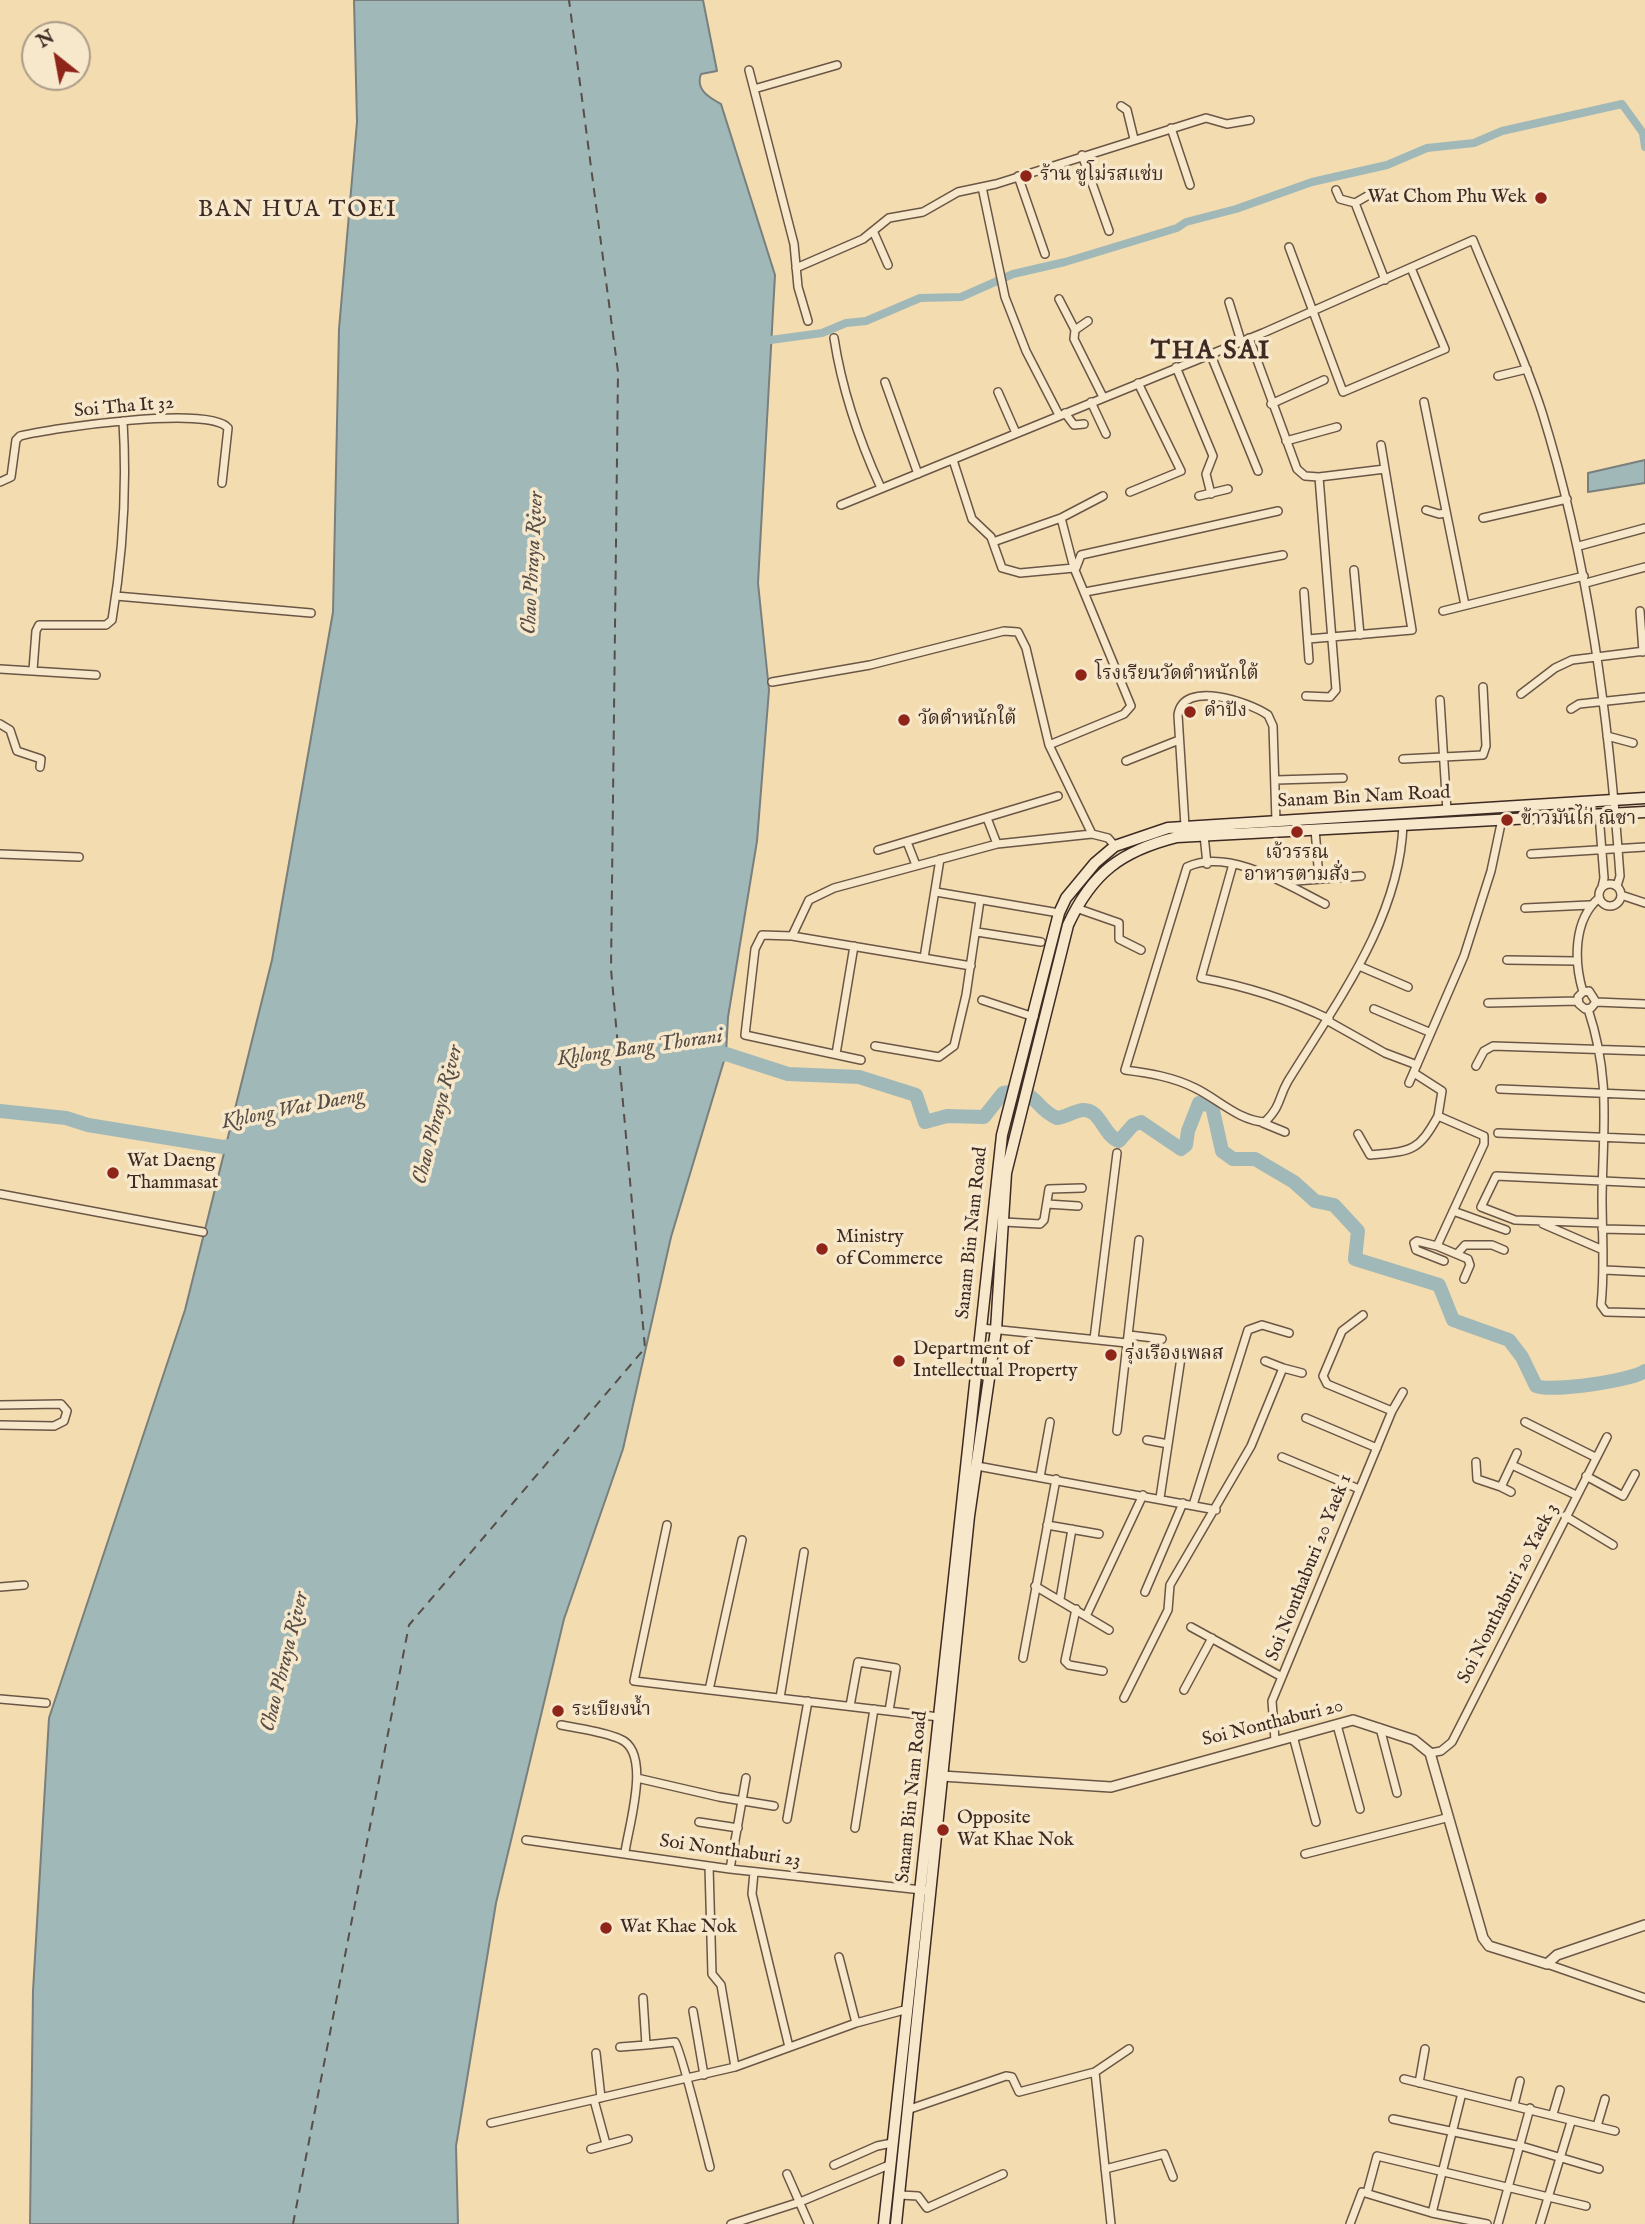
<!DOCTYPE html>
<meta charset="utf-8">
<style>
body{margin:0}
#map{position:relative;width:1645px;height:2224px;overflow:hidden;background:#f2dcb0;font-family:"IM FELL English",serif}
canvas{display:block}
.north{position:absolute;left:21px;top:21px;width:70px;height:70px;box-sizing:border-box;background:#f7e8cc;border:2px solid #ad9c88;border-radius:50%;rotate:329deg;font-size:19px;font-weight:700;line-height:28px;text-align:center;color:#3e2a23}
.north::after{content:'';display:block;margin:auto;width:24px;height:32px;background:#8f2418;clip-path:polygon(50% 0,100% 100%,50% 72%,0 100%)}
</style>
<div id="map">
<canvas width="1645" height="2224"></canvas>
<div class="north">N</div>
</div>
<script>
const context = document.querySelector('canvas').getContext('2d');
context.lineJoin = 'round';
function paint(path, color) {
  context.fillStyle = color;
  context.fill(path, 'evenodd');
}
function stroke(path, color, width, dash) {
  context.strokeStyle = color;
  context.lineWidth = width;
  context.lineCap = dash ? 'butt' : 'round';
  context.setLineDash(dash || []);
  context.stroke(path);
}
function label(font, color, halo, rows, align = 'center') {
  context.font = font + ' "IM FELL English","Noto Serif Thai",serif';
  context.lineWidth = 7;
  context.setLineDash([]);
  context.textBaseline = 'middle';
  context.strokeStyle = halo;
  context.fillStyle = color;
  for (const [text, x, y, turn = 0] of rows) {
    context.save();
    context.translate(x, y);
    context.rotate((+turn || 0) * Math.PI / 180);
    context.textAlign = isNaN(turn) ? turn : align;
    if (halo) context.strokeText(text, 0, 0);
    context.fillText(text, 0, 0);
    context.restore();
  }
}
const water = new Path2D(`
 M354,0H703L717,71L701,74C695,90 710,98 721,104L775,275L758,583L769,690L757,841L728,1017L726,1054L671,1237L623,1449L564,1619L496,1903L456,2146L458,2224H30L33,1991L49,1718L185,1310L272,960L333,612L339,329L357,122Z
 M1645,460V483L1588,492V473Z`);
paint(water, '#a1b8b8');
stroke(water, '#797f7c', 2);
stroke(new Path2D(`
 M763,341L822,333L846,323L866,321L920,298L961,297L1013,274L1065,262L1177,228L1186,222L1236,209L1312,182L1387,165L1427,148L1474,143L1502,131L1622,104L1643,133L1645,147`), '#a1b8b8', 8);
stroke(new Path2D(`
 M707,1057L726,1054L788,1074L859,1077L916,1095L925,1122L947,1116L984,1117L1003,1093C1036,1085 1033,1108 1057,1118C1066,1117 1074,1111 1083,1110C1101,1109 1103,1136 1119,1141L1133,1125L1141,1122L1181,1149L1186,1145L1188,1131L1199,1103L1212,1106L1222,1151L1233,1159H1255L1294,1182L1315,1201L1334,1205L1358,1231L1355,1259L1439,1285L1453,1320L1509,1340L1522,1357L1536,1386C1552,1392 1631,1381 1645,1371
 M0,1111L66,1118L88,1125L223,1147L243,1143`), '#a1b8b8', 14);
stroke(new Path2D(`
 M293,2224L409,1625L645,1348L611,969L618,372L569,0`), '#574e48', 2, [9, 7]);
const minor = new Path2D(`
 M749,70L794,244L798,287L808,321
 M754,89L837,65
 M1121,106L1127,110L1134,139
 M1171,128L1190,185
 M1082,155L1109,231
 M1018,176L1045,254
 M982,187L1005,297L1026,351L1059,415
 M1336,190L1340,199L1355,203
 M1374,192L1355,203L1385,280
 M874,233L888,265
 M1289,247L1343,392L1445,349L1411,268
 M796,268L863,239L889,218L923,212L958,192L996,184L1206,118L1227,124L1250,120
 M1059,299L1075,330
 M1229,302L1241,341
 M1088,321L1075,330L1074,339L1103,397
 M834,338C842,390 859,440 881,488
 M1249,338L1297,469L1305,476L1319,477L1336,690L1330,697L1306,696
 M1210,353L1258,471
 M1176,367L1213,456L1206,474L1211,494
 M1498,376L1527,369
 M885,382L918,474
 M998,392L1016,433
 M1091,402L1106,434
 M1424,402L1465,605
 M1271,404L1324,380
 M1065,413L1074,425L1084,424
 M1286,441L1337,427
 M1381,445L1385,469
 M953,460L972,519L991,537L1002,568L1020,573L1074,568
 M0,482L11,477L16,440L20,436C52,428 210,405 228,428L222,483
 M1130,492L1181,471L1138,383
 M1199,496L1228,489
 M841,505L1263,333L1473,240C1496,297 1523,353 1542,412C1589,563 1609,719 1620,876L1617,886
 M1426,510L1439,514L1446,513
 M1483,518L1567,499
 M993,542L1061,518L1103,496
 M1579,546L1645,528
 M1076,568L1081,555L1278,511
 M1354,570L1360,635
 M1586,583L1645,567
 M1085,592L1283,555
 M1304,592L1309,660
 M116,596L311,613
 M1443,611L1584,576
 M1640,611L1643,652
 M1308,639L1412,630L1385,469L1319,477
 M0,669L96,675
 M33,670L36,631L39,625H106L112,620C123,554 127,487 123,421
 M772,682L870,665L1004,631L1018,632L1026,648L1049,745L1092,834
 M1521,694L1555,668L1572,660L1645,651
 M1440,700L1447,811
 M1571,709L1579,704L1645,697
 M0,724L10,730L17,751L41,759L40,767
 M1607,736L1633,743
 M1049,745L1124,714L1131,706L1074,568L1061,518
 M1403,759L1483,755L1486,746L1483,687
 M1126,761L1179,740
 M1276,780L1343,778
 M1599,814L1604,878L1602,887
 M987,818L997,844
 M1185,826L1178,715C1183,679 1249,702 1268,715L1273,726L1276,821
 M1315,829L1319,879
 M1204,835L1207,864
 M907,842L916,865
 M878,850L1058,796
 M0,854L79,857
 M1531,854L1645,847
 M1233,864L1201,978C1245,986 1289,1000 1329,1019
 M1296,881L1361,876
 M1599 895a11 11 0 1 1 22 0a11 11 0 1 1-22 0Z
 M936,892L1059,913
 M1621,895L1645,903
 M1325,904C1289,886 1229,847 1187,867L1125,1070C1149,1073 1173,1077 1195,1088C1218,1099 1239,1121 1265,1122C1282,1105 1278,1098 1288,1081C1336,1003 1400,919 1403,824
 M1076,908L1119,923V939L1141,950
 M1525,908L1590,905
 M977,932L1041,942
 M792,936L809,900L834,888L997,844L1092,834L1108,838L1115,846
 M924,958L940,859
 M1507,960L1576,961
 M1359,966L1408,987
 M1583,992C1574,962 1573,920 1599,898
 M982,1000L1034,1017
 M1596,1002L1589,991L1583,992L1578,997L1579,1004L1585,1009L1591,1008L1596,1002L1645,1004
 M1488,1003L1578,1001
 M1374,1009L1429,1032
 M1588,1009C1611,1078 1603,1127 1602,1197C1602,1233 1605,1269 1601,1305L1606,1312L1645,1313
 M1328,1021L1385,1053L1417,1065
 M875,1046L939,1057L954,1046L966,995L980,900
 M836,1054L854,946
 M861,1060L745,1035L755,949L762,935L792,936L971,966
 M1476,1066L1484,1051L1493,1046L1645,1051
 M1414,1073L1442,1091L1438,1116L1484,1136V1144L1437,1246L1417,1241L1414,1243L1416,1250L1444,1261
 M1409,1083L1464,956L1491,871L1502,819
 M1500,1089L1645,1095
 M1263,1123L1285,1132
 M1498,1133L1645,1139
 M1358,1134L1370,1155C1412,1151 1418,1152 1438,1116
 M0,1194L203,1232
 M1047,1204L1078,1206
 M1453,1211L1506,1230
 M1004,1222L1040,1224L1044,1220L1049,1189L1082,1188
 M1602,1223L1515,1220L1481,1207L1496,1176L1645,1183
 M1543,1224L1603,1250
 M1602,1229L1645,1230
 M1437,1246L1468,1259L1470,1265L1464,1279
 M1457,1254L1465,1245H1492L1504,1250
 M1605,1270L1645,1272
 M1363,1315L1342,1331L1323,1376L1327,1384L1392,1411
 M981,1328L1127,1343
 M1129,1335L1162,1339
 M1094,1339L1117,1153
 M1283,1368L1302,1373
 M0,1405L61,1404L67,1411L64,1421L54,1426L0,1425
 M1306,1418L1377,1448
 M1525,1422L1595,1457
 M1117,1431L1139,1240
 M1147,1440L1168,1444
 M1282,1457L1359,1489
 M1476,1462L1477,1479L1501,1487
 M1512,1465L1576,1495
 M977,1466L1216,1510
 M1586,1476L1623,1496L1635,1474
 M1040,1477L1050,1422
 M1511,1492L1501,1487L1517,1453
 M1160,1498L1182,1351
 M1193,1505L1248,1330L1262,1325L1289,1333
 M1565,1516L1613,1545
 M667,1525L634,1681L939,1717
 M1047,1525L1099,1534
 M1035,1586L1109,1630
 M0,1587L24,1585
 M1145,1592L1183,1503
 M1060,1599L1072,1529
 M1076,1609L1065,1661L1069,1665L1103,1671
 M1087,1614L1143,1495
 M1191,1627L1282,1677
 M1023,1658L1056,1479
 M709,1690L742,1540
 M1184,1690L1212,1638
 M780,1698L804,1552
 M1124,1698L1168,1610L1170,1585L1251,1446L1283,1368L1265,1361
 M0,1699L46,1703
 M850,1706L858,1662L896,1668L889,1711
 M561,1725C580,1729 602,1731 620,1739C652,1752 629,1824 625,1852
 M1337,1725L1360,1809
 M1380,1728L1397,1793
 M1293,1736L1316,1822
 M1275,1740L1272,1701L1392,1411L1403,1392
 M1430,1753L1441,1751L1452,1742L1607,1437
 M637,1778L719,1797L774,1806
 M787,1819L808,1701
 M699,1822L738,1828
 M855,1828L874,1709
 M526,1840L730,1869L931,1891
 M1305,1854L1446,1818
 M709,1866L712,1974L721,1985L735,2067
 M730,1869L746,1778
 M754,1872L752,1894L789,2047
 M839,1957L856,2023
 M1547,1964L1645,1998
 M643,1998L646,2045L675,2042C680,2047 706,2151 710,2167
 M693,2011L704,2075
 M620,2047L646,2045
 M596,2053L601,2098
 M1095,2072L1111,2224
 M1404,2079L1615,2131
 M1419,2083L1425,2049
 M594,2100L606,2144
 M1514,2105L1520,2081
 M910,2109L1006,2076L1012,2077L1019,2092L1095,2072L1129,2049
 M1553,2114L1560,2090
 M1393,2119L1521,2146L1599,2169
 M491,2123L735,2067L856,2023L908,2009
 M1597,2126L1605,2099
 M591,2149L628,2139
 M834,2165L877,2146L892,2143
 M1105,2169L1164,2154L1173,2177
 M787,2174L809,2224
 M1367,2193L1377,2156L1586,2206
 M900,2195L918,2196L927,2208L1003,2174
 M1432,2213L1462,2093
 M731,2224L800,2202L889,2165
 M1350,2224L1362,2192L1432,2213L1487,2224
 M1498,2224L1530,2108
 M1540,2224L1571,2122`);
const tertiary = new Path2D(`
 M942,1776L1111,1787L1353,1720L1414,1740L1430,1753L1483,1938L1489,1946L1547,1964L1557,1955L1645,1925`);
const secondary = new Path2D(`
 M884,2224L1002,1135L1059,913L1066,898L1095,863L1115,846L1168,828L1645,798
 M896,2224L969,1516L996,1330L1006,1173L1068,925C1092,873 1121,851 1177,837L1645,812`);
stroke(minor, '#6b5646', 10);
stroke(tertiary, '#6b5646', 12);
stroke(secondary, '#3e2a23', 13);
stroke(minor, '#f7e8cc', 7);
stroke(tertiary, '#f7e8cc', 9);
stroke(secondary, '#f7e8cc', 10);
for (const [x, y, r, color] of [
 [1026,176,7,"#8f2418"],
 [1541,198,7,"#8f2418"],
 [1081,675,7,"#8f2418"],
 [1190,712,7,"#8f2418"],
 [904,720,7,"#8f2418"],
 [1507,820,7,"#8f2418"],
 [1297,832,7,"#8f2418"],
 [113,1173,7,"#8f2418"],
 [822,1249,7,"#8f2418"],
 [1111,1355,7,"#8f2418"],
 [899,1361,7,"#8f2418"],
 [558,1711,7,"#8f2418"],
 [943,1830,7,"#8f2418"],
 [606,1928,7,"#8f2418"]
]) {
  const dot = new Path2D();
  dot.arc(x, y, r, 0, 2 * Math.PI);
  context.fillStyle = color;
  context.fill(dot);
  stroke(dot, '#f7e8cc', 2.5);
}
label('19px', '#3e2a23', '#f7e8cc', [
 ["ร้าน ซูโม่รสแซ่บ",1040,176],
 ["Wat Chom Phu Wek",1527,198,"right"],
 ["โรงเรียนวัดตำหนักใต้",1095,675],
 ["ดำปัง",1204,712],
 ["วัดตำหนักใต้",918,720],
 ["ข้าวมันไก่ ณิชา",1521,820],
 ["เจ้วรรณ",1297,854,"center"],
 ["อาหารตามสั่ง",1297,876,"center"],
 ["Wat Daeng",127,1162],
 ["Thammasat",127,1184],
 ["Ministry",836,1238],
 ["of Commerce",836,1260],
 ["Department of",913,1350],
 ["Intellectual Property",913,1372],
 ["รุ่งเรืองเพลส",1125,1355],
 ["ระเบียงน้ำ",572,1711],
 ["Opposite",957,1819],
 ["Wat Khae Nok",957,1841],
 ["Wat Khae Nok",620,1928]
], 'left');
label('19px', '#3e2a23', '#f7e8cc', [
 ["Soi Tha It 32",124,408,-5],
 ["Sanam Bin Nam Road",1364,798,-3],
 ["Sanam Bin Nam Road",973,1233,-84],
 ["Soi Nonthaburi 20 Yaek 1",1310,1568,-68],
 ["Soi Nonthaburi 20 Yaek 3",1509,1594,-63],
 ["Soi Nonthaburi 20",1273,1724,-14],
 ["Sanam Bin Nam Road",913,1797,-84],
 ["Soi Nonthaburi 23",730,1852,8]
]);
label('italic 21px', '#574e48', '#f7e8cc', [
 ["Chao Phraya River",534,563,-87],
 ["Khlong Bang Thorani",640,1049,-8],
 ["Khlong Wat Daeng",293,1110,-11],
 ["Chao Phraya River",439,1115,-75],
 ["Chao Phraya River",286,1662,-76]
]);
context.letterSpacing = '2px';
label('23px', '#3e2a23', '#f7e8cc', [
 ["BAN HUA TOEI",298,211]
]);
context.letterSpacing = '0px';
context.letterSpacing = '2px';
label('bold 26px', '#3e2a23', '#f7e8cc', [
 ["THA SAI",1211,353]
]);
context.letterSpacing = '0px';
</script>
